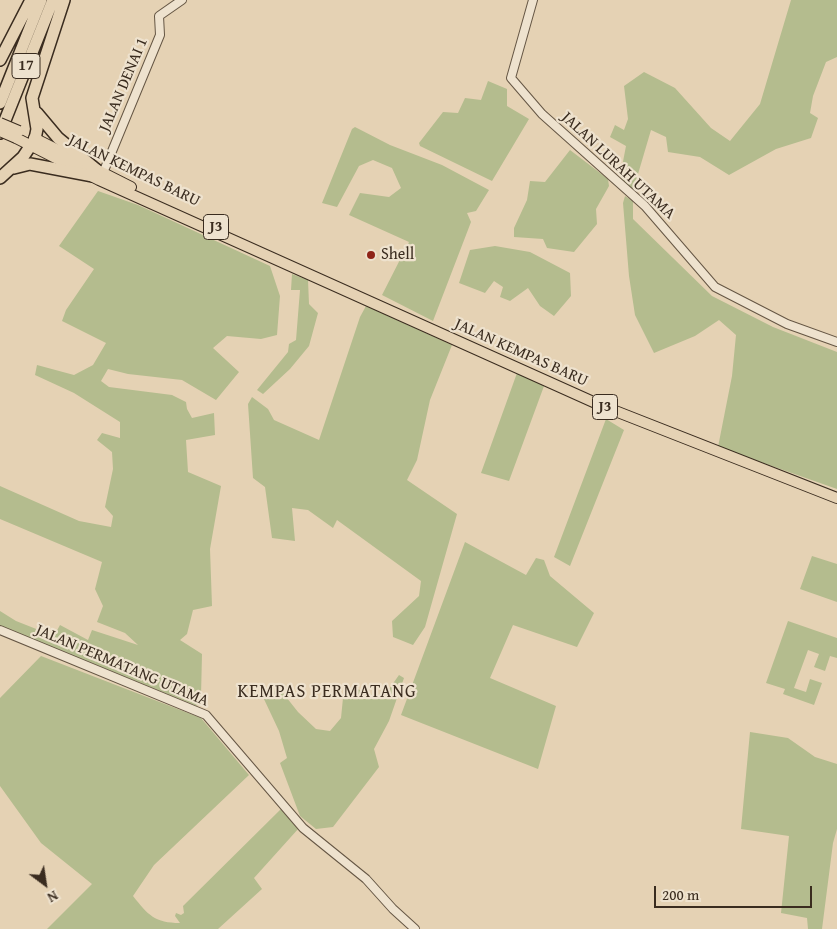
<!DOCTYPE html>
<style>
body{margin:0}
#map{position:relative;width:837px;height:929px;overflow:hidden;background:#e5d2b4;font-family:"Gentium Book Plus",serif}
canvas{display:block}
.north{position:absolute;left:20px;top:859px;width:50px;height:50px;-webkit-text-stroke:4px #eee2ce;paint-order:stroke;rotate:149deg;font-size:14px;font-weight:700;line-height:20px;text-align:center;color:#3a2c1f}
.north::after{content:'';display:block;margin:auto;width:18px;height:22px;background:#3a2c1f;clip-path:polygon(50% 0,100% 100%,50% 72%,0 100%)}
.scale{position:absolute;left:654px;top:886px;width:158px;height:22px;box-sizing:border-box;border:2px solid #3a2c1f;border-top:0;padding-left:6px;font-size:15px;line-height:18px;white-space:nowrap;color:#3a2c1f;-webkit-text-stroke:4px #eee2ce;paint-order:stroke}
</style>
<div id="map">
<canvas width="837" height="929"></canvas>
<div class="north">N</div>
<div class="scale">200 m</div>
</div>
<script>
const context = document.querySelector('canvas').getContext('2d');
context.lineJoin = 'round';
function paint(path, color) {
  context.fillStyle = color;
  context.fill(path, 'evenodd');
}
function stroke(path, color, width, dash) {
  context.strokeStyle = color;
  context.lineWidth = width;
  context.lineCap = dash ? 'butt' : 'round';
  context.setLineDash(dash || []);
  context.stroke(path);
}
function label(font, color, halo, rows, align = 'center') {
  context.font = font + ' "Gentium Book Plus",serif';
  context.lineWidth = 4.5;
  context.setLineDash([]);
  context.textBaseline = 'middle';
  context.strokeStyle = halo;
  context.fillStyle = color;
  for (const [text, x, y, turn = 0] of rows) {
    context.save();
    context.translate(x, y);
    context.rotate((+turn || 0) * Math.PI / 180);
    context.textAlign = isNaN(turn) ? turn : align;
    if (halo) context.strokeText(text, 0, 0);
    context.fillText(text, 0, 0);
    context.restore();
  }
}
paint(new Path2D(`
 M791,0H837V57L826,62L813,96L810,113L818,118L811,138L776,149L729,175L700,157L668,152L666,137L651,130L633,191L620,177L626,146L610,137L615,125L624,130L628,119L624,86L644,72L675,88L711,128L730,141L760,104Z
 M488,81L507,89V106L529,119L492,181L420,146L419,143L443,112L458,113L465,98L481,100Z
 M355,127L390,145L442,165L489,190L476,211L467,213L471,222L433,321L382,295L409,242L349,215L360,193L389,197L401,188L392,168L373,160L359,166L337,207L322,203L352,129Z
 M570,150L608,179L609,186L596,209L597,224L574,252L547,248L543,239L514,237V228L527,200L530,181L545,182Z
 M98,191L138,205L270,266L280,296L277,335L261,339L227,336L213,348L239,372L216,400L182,380L128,374L108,369L101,381L109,387L172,395L186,402L187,409L192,418L214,413L215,435L186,440L188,472L221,486L210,549L212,606L193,610L187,634L180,640L202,654L201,696L197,706L0,626V611L16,621L54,636L60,625L88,640L92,630L138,645L125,633L97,622L103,606L95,589L102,562L0,519V486L79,521L111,527L113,516L105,507L113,469L112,452L97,440L102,433L120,438V422L74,393L35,375L37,365L74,375L93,365L106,343L62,321L66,310L94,269L59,246Z
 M625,196L633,201V219L712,296L773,327L837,352V489L718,447L732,376L736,335L719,320L695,336L654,353L635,315L629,276L623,203Z
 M495,246L530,252L570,273L571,296L554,316L540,306L528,288L510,301L500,297L503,287L494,281L485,293L459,283L470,250Z
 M292,274L308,280L309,304L318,313L309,346L290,369L263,394L257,390L288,352L289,344L296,340L300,290H291Z
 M366,306L452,345L430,400L417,460L407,480L457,514L425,627L413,645L393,637L392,621L419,596L421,581L337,520L333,528L308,510L292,508L295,541L272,538L265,487L253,478L248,404L252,397L268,409L274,420L319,440L360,317Z
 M517,373L544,386L509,481L481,473Z
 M606,419L624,430L570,566L554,557Z
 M465,542L526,575L536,558L544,560L550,576L594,613L577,647L513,625L490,678L556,706L538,769L401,715Z
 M812,556L837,564V602L800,589Z
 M788,621L837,638V658L830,656L825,671L814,667L819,654L808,650L794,688L806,692L810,679L822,683L814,705L783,694L785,689L766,683Z
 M41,656L201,718L249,775L154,865L133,896C148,915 155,923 180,923L175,916L176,913L181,915L184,913L183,906L281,809L299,828L254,878L262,889L218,929H47L92,884L41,843L0,786V698Z
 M399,675L404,678L389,721L374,749L379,767L333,827L316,829L300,816L280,763L287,758L279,731L263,697L279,688L298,712L316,729L330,731L341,718L343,698L355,688L382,699Z
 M750,732L788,738L815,757L837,764V829L833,843L822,929H808L807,918L781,913L789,836L741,829Z`), '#b4bc8e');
const minor = new Path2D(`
 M533,0L511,78L542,114L645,206L715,287L787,324L837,342
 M103,173L160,35L159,16L182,0
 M0,630L206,715L303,828L366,879L393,909L415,929`);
const major = new Path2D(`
 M16,138L99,180L600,405L837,498
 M34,138L131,187`);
const highway = new Path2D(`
 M0,60L31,0
 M0,103L41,0
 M37,113L58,138L98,171
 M0,133L53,0
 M14,168L30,164L93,176
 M0,178L23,157L35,139L37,129L32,98L64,0`);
stroke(minor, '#655644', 10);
stroke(major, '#3a2c1f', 12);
stroke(highway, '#3a2c1f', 14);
stroke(minor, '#eee2ce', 8);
stroke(major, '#e5d2b4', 10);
stroke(highway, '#e5d2b4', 11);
const majorBridge = new Path2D(`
 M0,123L19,131
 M0,131L16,138`);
stroke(majorBridge, '#3a2c1f', 12, []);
stroke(majorBridge, '#e5d2b4', 10);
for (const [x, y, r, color] of [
 [371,255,5,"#8f2418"]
]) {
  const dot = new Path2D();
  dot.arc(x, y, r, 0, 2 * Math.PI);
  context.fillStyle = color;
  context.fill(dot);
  stroke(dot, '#eee2ce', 2);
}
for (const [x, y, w] of [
 [26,66,28],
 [216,227,25],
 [605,407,25]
]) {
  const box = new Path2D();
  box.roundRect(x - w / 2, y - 12.5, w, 25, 4);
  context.fillStyle = '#eee2ce';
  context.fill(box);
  stroke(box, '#3a2c1f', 1);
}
label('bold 15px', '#3a2c1f', null, [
 ["17",26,66],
 ["J3",216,227],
 ["J3",605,407]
]);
label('16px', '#3a2c1f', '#eee2ce', [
 ["JALAN DENAI 1",124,85,-67],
 ["JALAN LURAH UTAMA",618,166,43],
 ["JALAN KEMPAS BARU",134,171,26],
 ["JALAN KEMPAS BARU",521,353,24],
 ["JALAN PERMATANG UTAMA",122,666,23]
]);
label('16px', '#3a2c1f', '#eee2ce', [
 ["Shell",381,255]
], 'left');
context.letterSpacing = '1px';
label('18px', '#3a2c1f', '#eee2ce', [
 ["KEMPAS PERMATANG",327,692]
]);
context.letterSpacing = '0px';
</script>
